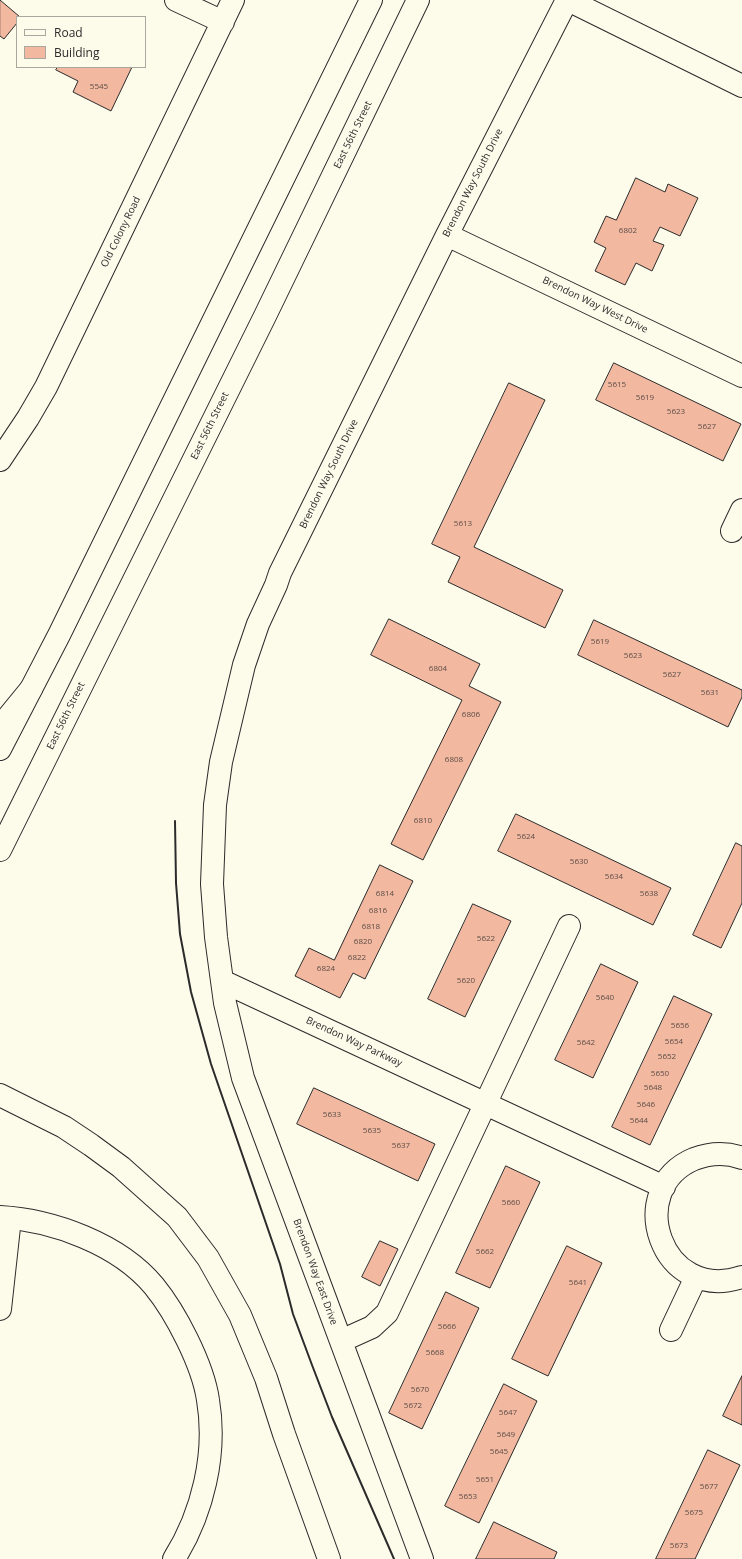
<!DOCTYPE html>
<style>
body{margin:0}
#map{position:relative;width:742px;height:1559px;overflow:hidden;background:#fdfbea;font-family:"Open Sans",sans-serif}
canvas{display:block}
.legend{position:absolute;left:16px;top:16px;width:130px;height:52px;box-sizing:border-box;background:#fdfbea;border:1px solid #a9a89e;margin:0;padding:5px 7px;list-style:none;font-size:12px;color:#2b2b2b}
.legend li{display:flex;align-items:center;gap:8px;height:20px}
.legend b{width:20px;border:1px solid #a9a89e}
</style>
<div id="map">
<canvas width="742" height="1559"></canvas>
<ul class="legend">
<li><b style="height:5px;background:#fdfbea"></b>Road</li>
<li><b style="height:11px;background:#f2b8a0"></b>Building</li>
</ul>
</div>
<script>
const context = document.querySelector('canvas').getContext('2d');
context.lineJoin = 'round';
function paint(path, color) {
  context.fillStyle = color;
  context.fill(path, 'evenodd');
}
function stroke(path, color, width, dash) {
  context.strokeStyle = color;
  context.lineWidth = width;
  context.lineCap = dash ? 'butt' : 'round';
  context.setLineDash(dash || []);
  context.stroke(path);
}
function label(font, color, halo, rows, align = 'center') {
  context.font = font + ' "Open Sans",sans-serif';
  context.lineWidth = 3;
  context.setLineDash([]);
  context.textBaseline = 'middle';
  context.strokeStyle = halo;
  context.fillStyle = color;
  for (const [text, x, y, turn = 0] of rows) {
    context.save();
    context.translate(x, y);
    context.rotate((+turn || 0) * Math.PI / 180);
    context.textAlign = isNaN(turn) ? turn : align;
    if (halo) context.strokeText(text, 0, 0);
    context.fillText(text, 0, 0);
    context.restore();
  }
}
const building = new Path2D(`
 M0,0L20,17H17V23L4,39L0,36Z
 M58,67H132L111,111L73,92L78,81L56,70Z
 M636,178L665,192L668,184L698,198L680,236L660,227L653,241L664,245L652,271L636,263L625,285L595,271L606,248L594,242L606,216L616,220Z
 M614,363L741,424L723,461L596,400Z
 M509,383L545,400L474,547L563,590L545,628L448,582L460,557L432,544Z
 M389,619L480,664L469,686L501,702L423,860L391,844L462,700L371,655Z
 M594,620L742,690V697L728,727L578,655Z
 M516,814L671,888L653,925L498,851Z
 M736,843L742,846V903L721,948L693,935Z
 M380,865L413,881L365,979L353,973L340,998L295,976L309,948L334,960Z
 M473,904L511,921L465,1017L428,999Z
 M601,964L638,982L593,1078L555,1060Z
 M674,996L712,1014L650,1145L612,1127Z
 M314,1088L435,1144L418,1181L297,1124Z
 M506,1166L540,1182L490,1288L456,1273Z
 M380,1241L398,1249L380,1286L362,1277Z
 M567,1246L602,1263L548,1376L512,1359Z
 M446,1292L479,1308L422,1429L389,1413Z
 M742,1376V1425L723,1416Z
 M504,1384L537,1401L479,1523L445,1506Z
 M708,1450L740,1465L695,1559H656Z
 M494,1522L557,1552L554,1559H476Z`);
paint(building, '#f2b8a0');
stroke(building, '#2b2b2b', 1);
const minor = new Path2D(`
 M176,0L223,22
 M568,0L742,86
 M447,235L742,376
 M0,460L28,418L46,387L233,0
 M732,531L742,510
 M222,981L664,1187
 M742,1158C726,1152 710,1153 694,1159C623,1189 661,1304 742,1277
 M0,1309L10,1218
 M671,1330L696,1277
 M341,1341L372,1327L387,1313L569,926
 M422,1559L243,1078L225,1003L216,937L212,884L215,805L221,762L244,665L258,624L276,585L280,573L447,235L567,0`);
const major = new Path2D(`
 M0,749L59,635L371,0
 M0,850L265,316L418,0`);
const highway = new Path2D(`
 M0,727L31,689
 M0,1095L64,1127L91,1145L121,1167L177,1217L208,1258L240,1315L266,1378L284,1434L329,1559
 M0,1217C53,1220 119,1244 154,1286C176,1313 203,1365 208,1400C217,1453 203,1513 174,1559`);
stroke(minor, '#2b2b2b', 24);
stroke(major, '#2b2b2b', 24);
stroke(highway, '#2b2b2b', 24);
stroke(minor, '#fdfbea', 22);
stroke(major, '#fdfbea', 22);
stroke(highway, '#fdfbea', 22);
stroke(new Path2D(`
 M175,821L176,883L180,934L191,992L211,1064L280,1264L293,1314L312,1365L332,1417L394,1559`), '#2b2b2b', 2);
label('8px', '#5d4e48', null, [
 ["5545",99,87],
 ["6802",628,231],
 ["5615",617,385],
 ["5619",645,398],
 ["5623",676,412],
 ["5627",707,427],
 ["5613",463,524],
 ["5619",600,642],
 ["5623",633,656],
 ["6804",438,669],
 ["5627",672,675],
 ["5631",710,693],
 ["6806",471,715],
 ["6808",454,760],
 ["6810",423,821],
 ["5624",526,837],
 ["5630",579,862],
 ["5634",614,877],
 ["6814",385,894],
 ["5638",649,894],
 ["6816",378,911],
 ["6818",371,927],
 ["5622",486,939],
 ["6820",363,942],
 ["6822",357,958],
 ["6824",326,969],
 ["5620",466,981],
 ["5640",605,998],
 ["5656",680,1026],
 ["5654",674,1042],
 ["5642",586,1043],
 ["5652",667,1057],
 ["5650",660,1074],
 ["5648",653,1088],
 ["5646",646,1105],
 ["5633",332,1115],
 ["5644",639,1121],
 ["5635",372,1131],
 ["5637",401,1146],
 ["5660",511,1203],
 ["5662",485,1252],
 ["5641",578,1283],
 ["5666",447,1327],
 ["5668",435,1353],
 ["5670",420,1390],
 ["5672",413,1406],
 ["5647",508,1413],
 ["5649",506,1435],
 ["5645",499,1452],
 ["5651",485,1480],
 ["5677",709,1487],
 ["5653",468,1497],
 ["5675",694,1513],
 ["5673",679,1546]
]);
label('10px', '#2b2b2b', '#fdfbea', [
 ["East 56th Street",353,135,-64],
 ["Brendon Way South Drive",473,183,-63],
 ["Old Colony Road",121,232,-64],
 ["Brendon Way West Drive",595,305,26],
 ["East 56th Street",210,426,-64],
 ["Brendon Way South Drive",329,474,-64],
 ["East 56th Street",66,716,-64],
 ["Brendon Way Parkway",354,1042,25],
 ["Brendon Way East Drive",315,1272,70]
]);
</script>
